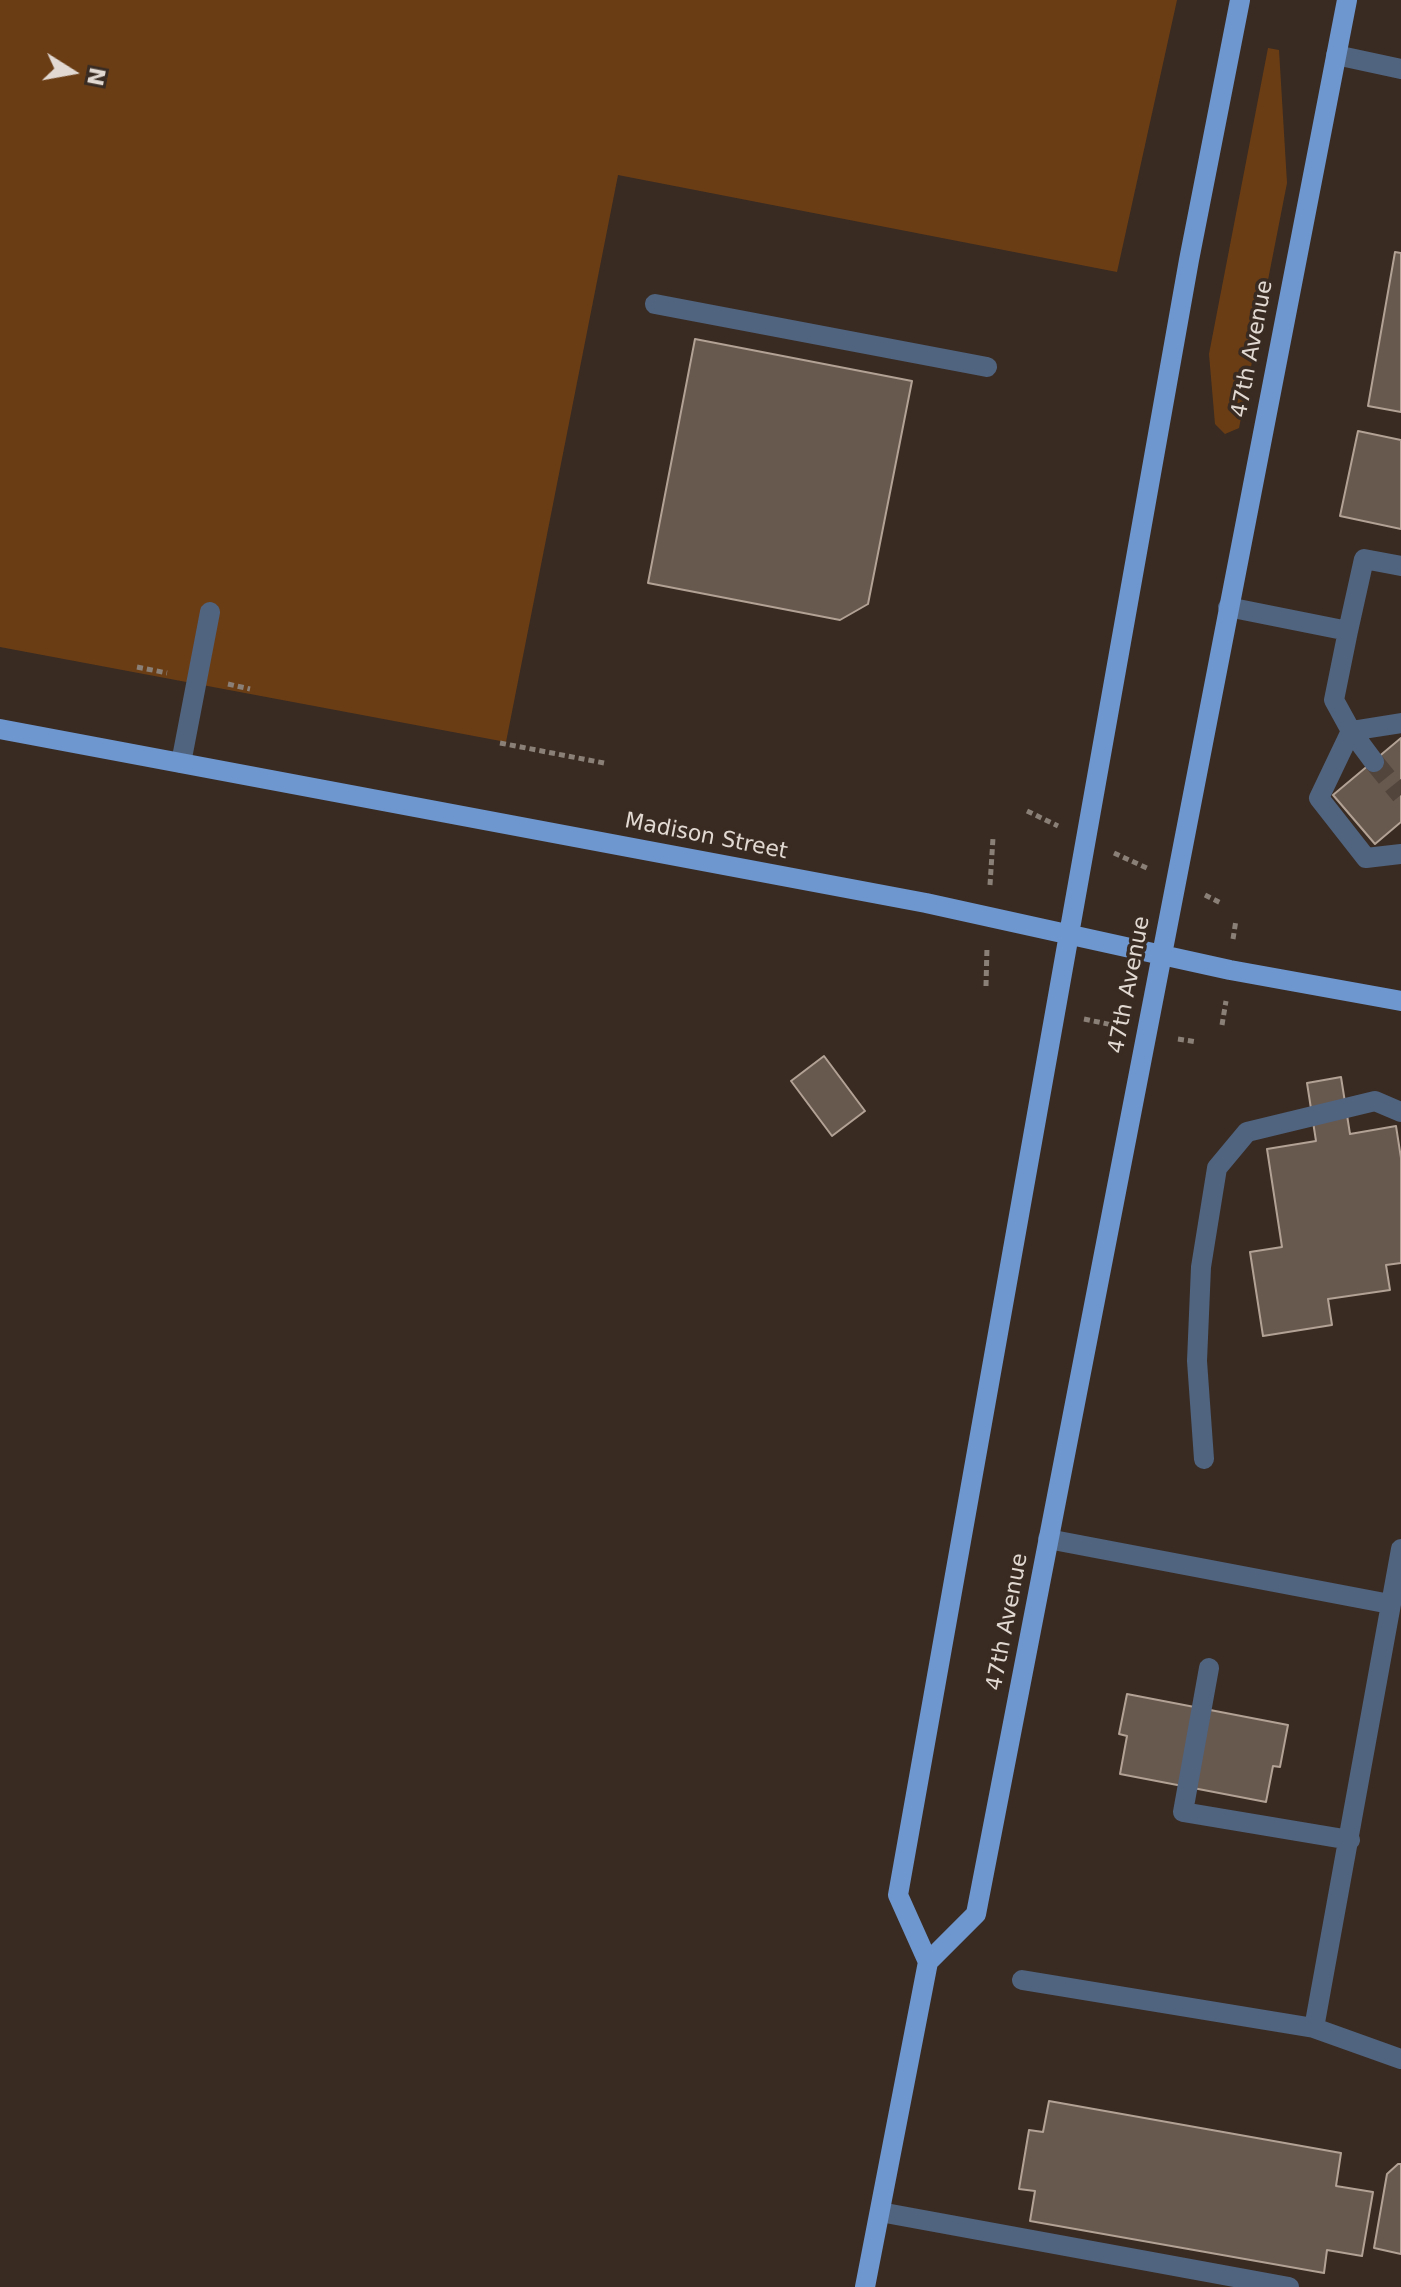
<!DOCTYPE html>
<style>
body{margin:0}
#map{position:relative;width:1401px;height:2287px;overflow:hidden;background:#392b21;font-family:"DejaVu Sans",sans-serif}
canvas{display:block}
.north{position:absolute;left:32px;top:32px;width:80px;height:80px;-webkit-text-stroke:6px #392b21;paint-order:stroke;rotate:101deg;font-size:22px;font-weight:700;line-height:32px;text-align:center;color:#e1d9d2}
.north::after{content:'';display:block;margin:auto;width:28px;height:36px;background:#e1d9d2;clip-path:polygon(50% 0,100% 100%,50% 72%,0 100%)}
</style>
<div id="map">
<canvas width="1401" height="2287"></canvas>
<div class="north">N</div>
</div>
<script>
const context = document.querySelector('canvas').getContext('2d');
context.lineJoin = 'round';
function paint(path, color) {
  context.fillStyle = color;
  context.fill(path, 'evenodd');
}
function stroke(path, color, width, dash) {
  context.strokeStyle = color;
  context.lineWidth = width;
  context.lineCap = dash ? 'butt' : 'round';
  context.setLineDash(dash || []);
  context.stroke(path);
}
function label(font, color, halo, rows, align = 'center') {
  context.font = font + ' "DejaVu Sans",sans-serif';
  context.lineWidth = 7;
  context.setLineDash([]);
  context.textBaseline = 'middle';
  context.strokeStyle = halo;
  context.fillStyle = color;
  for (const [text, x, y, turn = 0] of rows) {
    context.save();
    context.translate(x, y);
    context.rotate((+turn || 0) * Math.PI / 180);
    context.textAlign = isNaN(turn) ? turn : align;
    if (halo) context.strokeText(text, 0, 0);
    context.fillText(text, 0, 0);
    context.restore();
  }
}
paint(new Path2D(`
 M0,0H1177L1117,272L618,175L506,742L0,647Z
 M1268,48L1279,50L1287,183L1239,428L1225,434L1215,424L1209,354Z`), '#6b3d15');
const building = new Path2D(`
 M1395,252L1401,253V412L1368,406Z
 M695,339L912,381L868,604L840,620L648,583Z
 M1358,431L1401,440V529L1340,516Z
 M1401,738V822L1375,844L1333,795Z
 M824,1056L865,1111L832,1136L791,1081Z
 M1341,1077L1350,1134L1396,1126L1401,1158V1263L1386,1265L1390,1290L1328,1299L1332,1325L1263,1336L1250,1252L1282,1247L1267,1149L1316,1141L1307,1083Z
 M1127,1694L1288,1725L1280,1767L1273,1766L1266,1802L1120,1774L1127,1736L1119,1734Z
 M1049,2101L1341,2153L1336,2186L1373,2192L1362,2256L1327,2250L1324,2273L1030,2221L1035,2191L1019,2189L1029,2130L1043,2132Z
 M1398,2164H1401V2254L1374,2248L1387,2174Z`);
paint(building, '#68594e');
stroke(building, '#b2a195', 2);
stroke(new Path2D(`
 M1374,762L1401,795`), '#52453c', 20, [20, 10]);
stroke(new Path2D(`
 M137,667L167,673
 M228,684L250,689
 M500,743L604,763
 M1027,811L1058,826
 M1114,853L1149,869
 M990,885L993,838
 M1205,895L1221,903
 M1233,939L1236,920
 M986,986L987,947
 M1084,1019L1117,1026
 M1222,1025L1226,1001
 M1178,1039L1197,1042`), '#8b8078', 5, [6, 4]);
stroke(new Path2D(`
 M1336,55L1401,69
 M655,304L987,367
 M1228,607L1348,631L1364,559L1401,566
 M1348,631L1334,700L1351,731L1401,723
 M1374,762L1351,731L1319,798L1366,858L1401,854
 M181,763L210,612
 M1204,1459L1197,1361L1201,1267L1217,1168L1247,1132L1375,1101L1401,1112
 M1048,1539L1390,1604
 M1209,1668L1183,1812L1350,1840
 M1022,1980L1314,2028L1401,2059
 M1314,2028L1401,1549
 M880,2212L1289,2287`), '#50637f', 20);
stroke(new Path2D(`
 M0,729L926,903L1230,970L1401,1001
 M928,1962L976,1914L1347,0
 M865,2287L928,1962L898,1895L1189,260L1240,0`), '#6e96cf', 20);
label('22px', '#e1d9d2', '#392b21', [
 ["47th Avenue",1253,349,-79],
 ["Madison Street",706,837,11],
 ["47th Avenue",1130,985,-79],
 ["47th Avenue",1008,1622,-79]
]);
</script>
